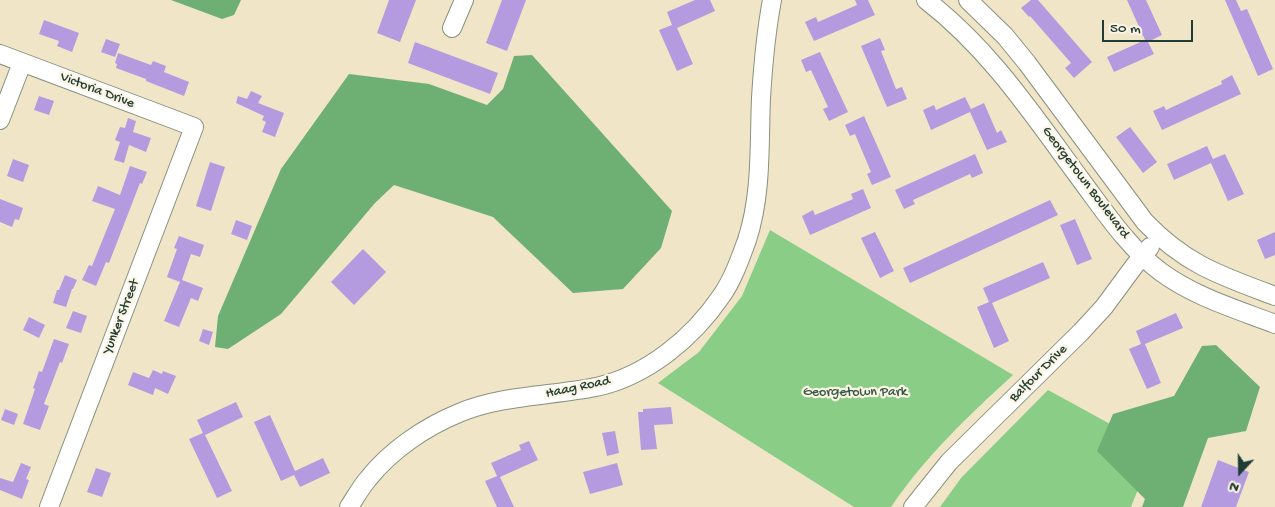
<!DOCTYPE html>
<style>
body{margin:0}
#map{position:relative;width:1275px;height:507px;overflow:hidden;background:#f0e5c7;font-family:"Gochi Hand",sans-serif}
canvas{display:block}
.north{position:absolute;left:1215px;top:447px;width:50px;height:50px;-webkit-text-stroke:4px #fcf5e5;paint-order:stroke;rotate:201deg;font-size:14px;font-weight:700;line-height:20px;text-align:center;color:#1f3d34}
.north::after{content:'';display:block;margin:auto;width:18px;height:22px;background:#1f3d34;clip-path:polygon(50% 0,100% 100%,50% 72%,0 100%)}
.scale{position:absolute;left:1102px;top:20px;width:91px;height:22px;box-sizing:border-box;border:2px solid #1f3d34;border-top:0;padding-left:6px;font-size:15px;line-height:18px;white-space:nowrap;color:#1f3d34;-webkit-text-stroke:4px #fcf5e5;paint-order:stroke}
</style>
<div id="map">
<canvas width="1275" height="507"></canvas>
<div class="north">N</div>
<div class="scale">50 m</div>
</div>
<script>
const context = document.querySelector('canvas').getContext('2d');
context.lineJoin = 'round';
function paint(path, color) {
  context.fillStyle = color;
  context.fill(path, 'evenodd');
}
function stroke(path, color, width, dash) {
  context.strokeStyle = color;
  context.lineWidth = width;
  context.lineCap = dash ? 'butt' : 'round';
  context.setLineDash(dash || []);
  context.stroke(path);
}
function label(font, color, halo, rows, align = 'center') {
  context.font = font + ' "Gochi Hand",sans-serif';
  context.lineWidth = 4.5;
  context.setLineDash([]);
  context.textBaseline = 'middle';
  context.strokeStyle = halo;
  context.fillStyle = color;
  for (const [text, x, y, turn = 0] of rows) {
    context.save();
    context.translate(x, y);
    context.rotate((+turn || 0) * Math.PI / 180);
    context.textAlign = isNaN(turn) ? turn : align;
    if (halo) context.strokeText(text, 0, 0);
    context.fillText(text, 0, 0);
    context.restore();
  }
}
paint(new Path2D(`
 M770,230L1013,375C968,416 925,457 891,507H854L658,383L699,352L742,296Z
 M1048,390L1154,448L1131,507H940L961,478Z`), '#89cd87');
paint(new Path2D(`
 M171,0H241L234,15L222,19Z
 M532,55L672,211L661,248L623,289L573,293L493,217L394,185L375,203L281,314L228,349L215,347L218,316L281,169L349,74L429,84L487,105L503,89L514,56Z
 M1216,345L1260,387L1246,431L1208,438L1183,507H1142L1145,499L1097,451L1113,414L1174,396L1202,346Z`), '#6eb074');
paint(new Path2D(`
 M389,0H416L400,42L377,33Z
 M502,0H526L507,51L486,43Z
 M695,0H710L715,11L677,28L693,64L677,71L659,30L672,25L667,12Z
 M855,0H868L875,15L814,41L805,22L816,17L818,22L857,5Z
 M1031,0H1038L1092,62L1074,78L1065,68L1071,63L1030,16L1029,17L1021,8Z
 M1127,0H1146L1162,35L1148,42L1154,54L1114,72L1107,57L1145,40Z
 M1225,0H1236L1241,11L1247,9L1273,69L1258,76Z
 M44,20L79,33L72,52L57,46L59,41L39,34Z
 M880,38L885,50L881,51L896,89L902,87L907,99L887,107L861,46Z
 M106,39L120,44L115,57L101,52Z
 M415,42L498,73L490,94L408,63Z
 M820,52L848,112L829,121L823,109L828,107L811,70L806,72L801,60Z
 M118,53L151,65L153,61L166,66L164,72L189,82L184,96L146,81V79L116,68L117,64L115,63Z
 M1232,75L1241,94L1162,130L1153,111L1164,106L1166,110L1222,84L1221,81Z
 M251,91L262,96L258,103L284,113L275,137L262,132L266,122L262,120L264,116L236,103L238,96L247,99Z
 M39,96L54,101L49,115L34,110Z
 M965,97L971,109L984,103L997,133L1001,130L1007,142L987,150L970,112L931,130L923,110L934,105L936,110Z
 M864,116L891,177L872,185L867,174L871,172L855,134L850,136L845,125Z
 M128,118L136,121L133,132L151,138L146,152L129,145L124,163L114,160L120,142L115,140L120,127L125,128Z
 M1130,127L1157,162L1143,173L1116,137Z
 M1207,146L1213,159L1225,154L1244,194L1228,201L1211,163L1174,180L1167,164Z
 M975,154L983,173L972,178L970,174L913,200L915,204L904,209L895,190Z
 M13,159L29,165L23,182L7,176Z
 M210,162L225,167L211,211L196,206Z
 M130,166L147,172L142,184L140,183L109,263L106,262L96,286L82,280L89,265L92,266L115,209L92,201L98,186L120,195Z
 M863,189L871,208L810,235L802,216L813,210L815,215L853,199L851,194Z
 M0,199L23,208L19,220L15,219L12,227L0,222Z
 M1050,200L1058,215L910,283L903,268Z
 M1075,219L1092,259L1077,265L1060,225Z
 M236,220L252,226L247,240L231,234Z
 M875,232L894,271L880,278L861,238Z
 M1275,232V255L1265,259L1257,240Z
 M179,236L204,245L200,257L191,254L182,280L203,288L198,301L191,298L179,327L164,321L180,282L167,277L177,249L174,248Z
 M363,249L386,272L354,305L331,282Z
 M1043,262L1050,278L992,303L1009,341L994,348L977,307L989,302L983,288Z
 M65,275L77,280L73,289H72L66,307L53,303L57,290H59Z
 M73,311L87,316L81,333L66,328Z
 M1176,313L1183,328L1145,344L1161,383L1147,389L1129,349L1141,344L1136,331Z
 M29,317L45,325L39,338L23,330Z
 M203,329L213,332L209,345L199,341Z
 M54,339L69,344L62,363L60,362L44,404L49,406L40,430L23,424L35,389L33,388L39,371L42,372Z
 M153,370L162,374L163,371L176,376L168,394L155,388L153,395L128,385L133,372L149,378Z
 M236,402L243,417L205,435L232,491L217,498L189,439L203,433L197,420Z
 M671,407L673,424L654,425L657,449L641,450L638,412H643V409Z
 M5,409L18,414L14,425L1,420Z
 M270,415L295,471L323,458L330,473L300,487L294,475L281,481L254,422Z
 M615,431L619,453L607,456L602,433Z
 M529,441L538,460L500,477L514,507H497L485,481L497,476L491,463L521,450L519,445Z
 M1218,460L1249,472L1236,507H1201Z
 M21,463L31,467L26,479L29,480L22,499L0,490V478L13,482Z
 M617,463L623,485L590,494L583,472Z
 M96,468L111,473L102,497L87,492Z`), '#b49be0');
const minor = new Path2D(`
 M926,0C992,51 1035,118 1084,184C1107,215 1130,249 1161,272C1195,297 1236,309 1275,324
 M968,0L1005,36L1027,63L1145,222C1186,265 1222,276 1275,296
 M452,28L464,0
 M0,54L194,127L49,507
 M0,120L22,63
 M349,507C355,498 361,487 368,479C391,450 425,427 459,413C502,395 551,396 596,387C647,376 693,338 722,295C733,279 740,259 747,240C762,194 759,145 761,98C763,65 766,32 772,0
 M913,507L949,462L1081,332L1104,307L1135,265L1150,247`);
stroke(minor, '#88917e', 20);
stroke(minor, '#fff', 18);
label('14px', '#1f3d34', '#fcf5e5', [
 ["Victoria Drive",97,91,21],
 ["Georgetown Boulevard",1085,183,53],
 ["Yunker Street",122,317,-69],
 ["Balfour Drive",1039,374,-45],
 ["Haag Road",578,388,-12]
]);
label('14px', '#345a45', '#fcf5e5', [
 ["Georgetown Park",855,393]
]);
</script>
